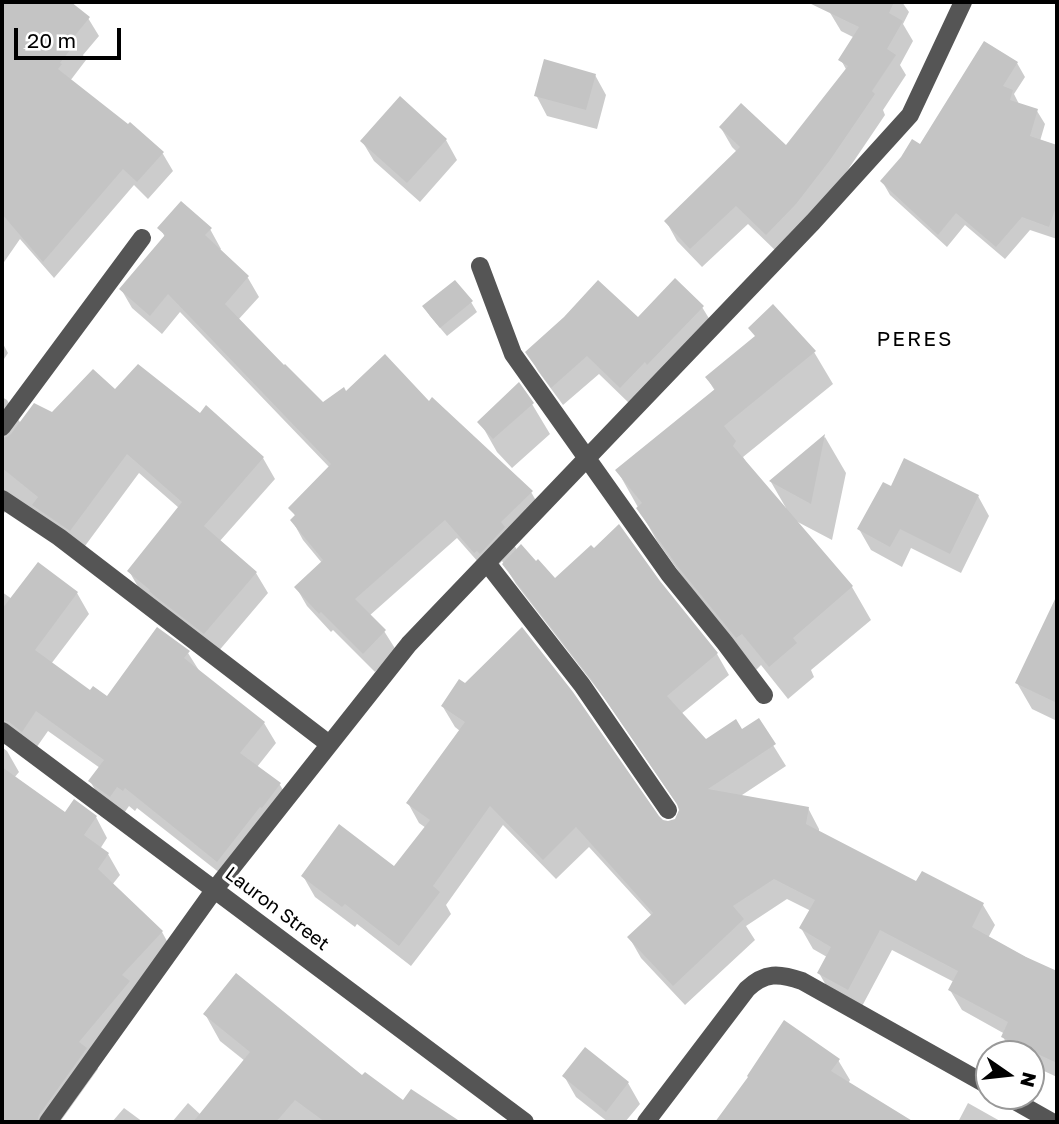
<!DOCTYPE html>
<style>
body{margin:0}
#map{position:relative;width:1059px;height:1124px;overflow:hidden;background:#fff;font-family:"Golos Text",sans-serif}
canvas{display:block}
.frame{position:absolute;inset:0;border:4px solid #000;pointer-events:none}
.north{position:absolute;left:975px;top:1040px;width:70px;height:70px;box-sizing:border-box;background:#fff;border:2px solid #999;border-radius:50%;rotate:104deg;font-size:19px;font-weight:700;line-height:28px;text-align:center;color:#000}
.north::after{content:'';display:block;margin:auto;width:24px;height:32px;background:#000;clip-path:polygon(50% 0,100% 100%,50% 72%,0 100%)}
.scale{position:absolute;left:14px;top:28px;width:107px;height:32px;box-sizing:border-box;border:4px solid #000;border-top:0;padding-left:9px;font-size:21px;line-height:24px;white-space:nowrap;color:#000;-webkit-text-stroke:5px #fff;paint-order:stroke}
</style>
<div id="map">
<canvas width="1059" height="1124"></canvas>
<div class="frame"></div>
<div class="north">N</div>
<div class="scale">20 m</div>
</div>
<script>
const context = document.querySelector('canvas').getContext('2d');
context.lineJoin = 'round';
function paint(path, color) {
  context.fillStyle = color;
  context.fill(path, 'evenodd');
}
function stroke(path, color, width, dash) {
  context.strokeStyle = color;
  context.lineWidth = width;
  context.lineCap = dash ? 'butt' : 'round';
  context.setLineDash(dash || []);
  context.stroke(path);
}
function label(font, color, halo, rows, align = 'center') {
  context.font = font + ' "Golos Text",sans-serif';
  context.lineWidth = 6;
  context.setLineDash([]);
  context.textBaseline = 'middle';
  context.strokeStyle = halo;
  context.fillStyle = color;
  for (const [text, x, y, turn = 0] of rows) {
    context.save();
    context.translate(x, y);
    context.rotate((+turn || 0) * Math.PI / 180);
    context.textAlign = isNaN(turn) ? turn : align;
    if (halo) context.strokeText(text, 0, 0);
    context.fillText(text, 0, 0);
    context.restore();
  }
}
paint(new Path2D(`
 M2,2H19L50,18L62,2H68L88,18L99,36L83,55L86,60L70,81L129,126L131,124L163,154L173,171L148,199L134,185L54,278L20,239L2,265Z
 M834,2H902L909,12L903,24L913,41L900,65L906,75L883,110L885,115L841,180L778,253L748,224L702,267L677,241L666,221L737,152L732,147L721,128L786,147L847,71L841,60L855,38L841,31L829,11Z
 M1017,63L1025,77L1014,94L1020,106L1037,111L1045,124L1040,141L1057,146V239L1030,230L1005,259L965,225L947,247L890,195L882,181Z
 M595,75L606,95L597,129L547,116L536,95Z
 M446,140L457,160L420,202L374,161L362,141Z
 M160,228L210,229L221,249L219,251L248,278L259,297L238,320L323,404L346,393L429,403L531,492L542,511L512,541L517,550L555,580L658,582L717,654L729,675L681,714L706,741L742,732L758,721L786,766L739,797L808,808L819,829V832L917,883L983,905L995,925L988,938L1057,973V1077L1031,1065V1054H1013L1003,1037L1005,1034L962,1010L950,990L954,982L892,950L860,1010L831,994L819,973L827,957L813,949L801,928L811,911L787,899L746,926L755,940L685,1005L641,958L629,937L652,916L589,847L556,879L503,825L446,905L451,914L411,966L357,924L355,927L315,897L303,876L395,868L426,828L419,823L408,803L460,731L455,727L443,707L668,823L676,820L681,810L605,699L516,584L502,561L492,572L486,571L457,538L369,616L384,631L396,650L375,672L333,630L331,632L307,606L296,587L322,563L303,540L292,520L296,517L291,508L330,468L180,312L162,334L132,308L121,289L165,237Z
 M471,302L477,312L447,336L430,316L424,307Z
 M702,307L713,325L632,406L599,374L563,405L538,371L528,352L638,320Z
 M750,328L814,352L833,384L743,457L750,468L785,509L786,508L771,482L825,437L846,473L832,540L794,520L852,587L871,620L811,670L814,677L788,699L761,665L756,670L699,600L657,541L617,470L715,391L707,378L756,337Z
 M2,342L8,353L2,362Z
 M115,392L200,415L263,458L275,479L219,542L256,573L268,593L217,653L141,592L129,571L179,508L139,473L82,550L18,505L4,513L2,519V397L7,400L21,424Z
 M532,404L550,434L512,468L497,452L480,422Z
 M891,489L978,496L989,516L961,573L911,548L902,567L871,550L859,529Z
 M2,592L12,599L77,593L89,614L51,664L91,693L108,699L188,653L200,672L264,723L276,743L257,767L280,785L292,805L230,881L137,808L135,811L129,806L122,816L102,802L90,781L100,768L48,731L34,751L10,740L4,745L3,748L7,751L19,772L14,778L65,814L96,817L107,838L100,849L108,854L120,875L112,885L162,932L173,952L93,1060L98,1069L60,1122H2Z
 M1043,628L1057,635V721L1032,709L1017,683Z
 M205,1014L363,1078L403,1103L441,1111L447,1122H172L188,1103L201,1115L245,1061L220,1041Z
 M838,1060L850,1080L848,1084L911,1122H717L750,1077Z
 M564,1076L628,1083L640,1104L625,1122H608L576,1097Z
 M968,1103L1000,1121L1001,1122H958Z
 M124,1108L143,1122H112Z`), '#0003');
paint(new Path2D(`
 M2,2H71L90,17L73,38L77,41L60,63L62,64L58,69L128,124L130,122L164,152L137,182L123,169L43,262L2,214Z
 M807,2H894L889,13L903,21L887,49L896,55L872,91L875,94L830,160L796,204L766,235L736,206L690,249L664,221L740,147L719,127L741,103L786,145L848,66L838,60L859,27Z
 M984,41L1018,62L1003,86L1013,90L1010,100L1038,109L1030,136L1057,145V204L1049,227L1022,217L996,247L956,213L938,235L880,181L901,157L912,139L920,144Z
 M544,59L596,74L586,110L534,96Z
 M400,96L447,139L407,183L360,141Z
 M181,201L212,228L205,235L249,276L225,304L284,365L285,364L323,402L344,387L346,391L385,354L429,401L432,397L533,491L501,522L505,527L480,554L477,551L474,553L445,520L355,599L386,630L363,654L321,612L319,614L294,587L323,560L290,520L295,515L288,508L331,464L168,294L150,316L119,289L165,235L157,228Z
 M675,278L704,306L647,365L645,362L620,388L587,356L551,388L525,352L564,317L598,280L638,317Z
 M455,280L473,301L440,328L422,306Z
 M773,304L816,351L724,426L736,441L733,446L853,586L793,638L797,643L769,667L742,634L736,638L678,567L636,508L642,503L615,470L715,389L705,377L755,336L748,328Z
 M138,364L200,413L206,405L264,457L204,526L257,572L204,634L156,597L149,591L150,590L127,571L182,502L127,454L70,531L32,505L38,497L2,468V438L7,437L11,434L34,403L52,412L93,369L115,389Z
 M519,382L534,403L493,439L477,422Z
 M825,434L811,504L769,481Z
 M904,458L979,495L950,554L900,529L890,547L857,529L883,482L891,486Z
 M619,524L660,581L718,653L667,696L706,739L736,719L742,729L759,718L776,744L708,789L809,807L806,824L916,881L922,871L984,903L972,927L1026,957L1057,971V1063L1001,1037L1008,1022L948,990L958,971L880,930L848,990L817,973L831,947L799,928L815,900L774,879L733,906L744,919L673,986L627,937L653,913L576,827L543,860L490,806L433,886L440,892L399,946L345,904L342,907L301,876L339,824L394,866L430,820L406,803L465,722L441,706L459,679L465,683L522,627L573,692L659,816L663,820L668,821L675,819L679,810L677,804L591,679L502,564L521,544L536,561L538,559L555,578L591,545L594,548Z
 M38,562L78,592L35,650L90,690L93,686L107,696L157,627L190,651L184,658L265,722L240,753L281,783L262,808L260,807L217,862L125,788L123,791L117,787L110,797L88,781L104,760L36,711L22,732L9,722L2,720V609Z
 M1057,595V703L1015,683Z
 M2,767L65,812L74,799L97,816L84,835L109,853L98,869L163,931L122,975L130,981L79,1042L87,1048L39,1115L37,1122H2Z
 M236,973L362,1075L365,1072L403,1100L411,1089L461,1122H325L295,1100L276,1122H193L250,1052L203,1014Z
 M784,1020L840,1059L831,1071L914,1122H715L748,1077L747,1076Z
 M585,1047L629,1082L606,1112L562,1076Z`), '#c4c4c4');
stroke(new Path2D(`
 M480,266L513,354L669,574L725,643L764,695
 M2,427L142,238
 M2,499L59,537L329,744
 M487,563L582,685L668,810
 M2,731L525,1122
 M1006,1096L1052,1122
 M48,1122L215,889L409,644L813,222L910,115L963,2
 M646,1122L747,989C765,972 779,973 802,981L989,1086`), '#555', 18);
label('19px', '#000', '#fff', [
 ["Lauron Street",277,909,37]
]);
context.letterSpacing = '2px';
label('21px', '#000', '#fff', [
 ["PERES",915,339]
]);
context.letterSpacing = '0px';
</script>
